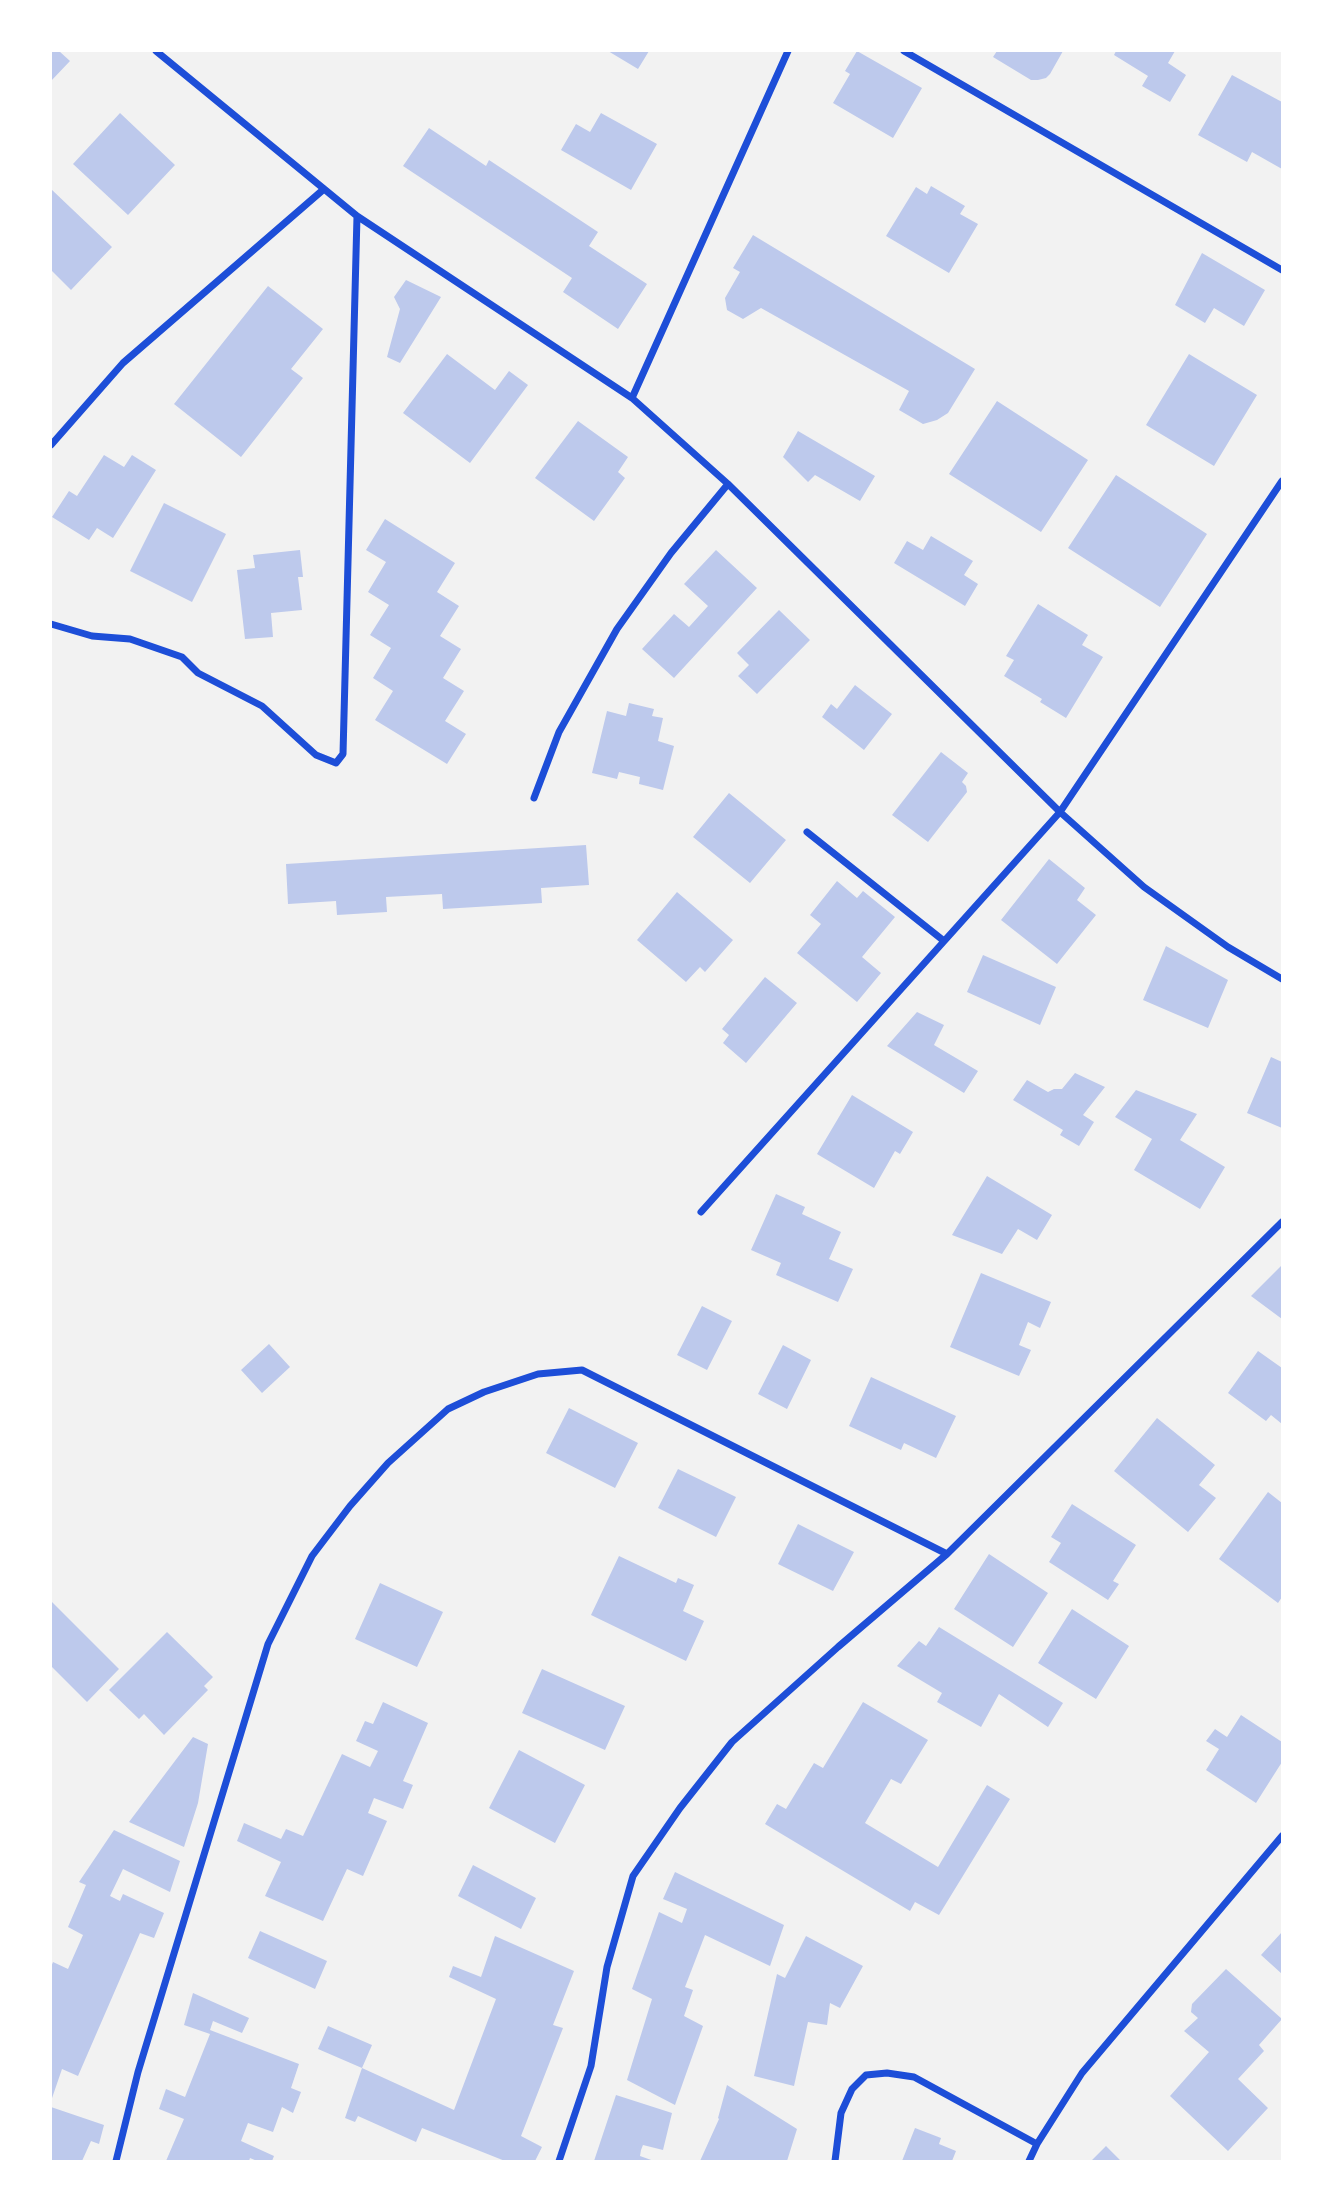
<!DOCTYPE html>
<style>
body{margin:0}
#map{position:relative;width:1333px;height:2212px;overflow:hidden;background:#f2f2f2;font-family:Ubuntu,sans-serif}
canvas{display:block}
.frame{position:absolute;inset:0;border:52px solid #fff;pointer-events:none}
</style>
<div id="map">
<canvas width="1333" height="2212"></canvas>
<div class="frame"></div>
</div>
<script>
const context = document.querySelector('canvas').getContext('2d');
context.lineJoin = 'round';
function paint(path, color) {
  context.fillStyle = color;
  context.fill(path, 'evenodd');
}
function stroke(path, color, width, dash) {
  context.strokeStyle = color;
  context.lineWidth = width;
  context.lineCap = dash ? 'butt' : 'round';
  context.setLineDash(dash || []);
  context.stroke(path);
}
paint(new Path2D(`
 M51,51H59L70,61L51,81Z
 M608,51H649L638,69Z
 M857,51L922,88L893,138L833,103L850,74L845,71Z
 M997,51H1063L1050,74L1046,78L1038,80H1031L993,57Z
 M1116,51H1175L1168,63L1186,75L1170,102L1142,86L1148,76L1114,55Z
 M1232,75L1282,102V169L1252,152L1247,162L1198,135Z
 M120,113L175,165L128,215L73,164Z
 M601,113L657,144L631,190L561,150L576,124L590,132Z
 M429,128L486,166L489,160L598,232L589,246L647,284L618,329L563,292L572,278L403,166Z
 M931,186L965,206L960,214L978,224L949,273L886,236L916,187L927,194Z
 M51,189L112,247L71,290L51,270Z
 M753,235L975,369L948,413L937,420L923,424L899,410L909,391L761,308L743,319L727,310L725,298L740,272L733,268Z
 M1202,253L1265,290L1244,326L1214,308L1205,323L1175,305Z
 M406,280L441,297L400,363L387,357L400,309L394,297Z
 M268,286L323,329L291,369L303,378L241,457L174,404Z
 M447,354L495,390L509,371L528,385L470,463L403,413Z
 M1189,354L1257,395L1214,466L1146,425Z
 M997,401L1088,460L1041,532L949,474Z
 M578,421L628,457L618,472L625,478L594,521L535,478Z
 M798,431L875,476L860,501L815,475L808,482L783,457Z
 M104,455L124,467L132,455L156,470L113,538L97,528L89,540L52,517L69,491L77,496Z
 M1116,475L1207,534L1160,607L1068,548Z
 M164,503L226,534L192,602L130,571Z
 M385,519L455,563L437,592L459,606L440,636L461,649L443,678L464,691L445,721L466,734L447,764L375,720L393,691L373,678L391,648L370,635L389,605L368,592L386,562L366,550Z
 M931,536L973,561L964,575L978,584L965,606L894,563L907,541L923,550Z
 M300,550L303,577H298L302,610L271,613L273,637L245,639L237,570L255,568L253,555Z
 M716,550L757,588L674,678L642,649L674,614L689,627L708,606L684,584Z
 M1038,604L1088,635L1082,645L1103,657L1066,718L1040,702L1042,699L1004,676L1014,660L1006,656Z
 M779,610L810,640L757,694L738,676L749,665L737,653Z
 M855,685L892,714L864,750L822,717L831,704L837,709Z
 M629,703L654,709L652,716L663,718L658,741L674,746L663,790L639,784L640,777L619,772L617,779L592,773L607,711L626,716Z
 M941,752L968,773L962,782L966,786L967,792L928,842L892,815Z
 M729,793L786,840L750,883L693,837Z
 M586,845L589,885L541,888L542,903L443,909L442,894L386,897L387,912L337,915L336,901L288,904L286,864Z
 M1049,859L1085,888L1077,900L1096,915L1057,964L1001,920Z
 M837,881L857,898L863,891L895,917L862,957L881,973L857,1002L797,953L821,924L810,915Z
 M677,892L733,940L705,972L700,967L686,982L637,940Z
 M1166,946L1228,980L1208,1028L1143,1000Z
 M983,955L1056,987L1040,1025L967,992Z
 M765,977L797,1003L746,1063L723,1043L729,1035L722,1029Z
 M917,1012L944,1025L934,1045L978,1071L964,1093L887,1046Z
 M1271,1057L1282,1062V1128L1247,1113Z
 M1075,1073L1105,1087L1083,1115L1094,1122L1079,1146L1060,1135L1063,1130L1013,1100L1027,1080L1048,1092L1054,1089H1062Z
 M1136,1090L1197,1114L1180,1140L1225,1167L1200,1209L1134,1170L1152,1139L1115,1117Z
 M852,1095L913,1132L900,1154L895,1151L874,1188L817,1154Z
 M987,1176L1052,1215L1037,1240L1018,1229L1002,1254L952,1235Z
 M776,1194L805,1207L802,1214L841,1232L829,1259L853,1269L838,1302L776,1275L781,1263L751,1250Z
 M1282,1265V1319L1251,1296Z
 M981,1273L1051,1302L1040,1328L1028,1322L1019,1345L1031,1350L1019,1376L950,1347Z
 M702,1306L732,1321L707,1370L677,1355Z
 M269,1344L290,1367L262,1393L241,1370Z
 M783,1345L811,1360L787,1409L758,1394Z
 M1258,1351L1282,1368V1424L1271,1415L1266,1421L1228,1393Z
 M871,1377L956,1416L936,1458L904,1443L901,1450L849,1426Z
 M569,1408L638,1443L615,1488L546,1453Z
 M1157,1418L1215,1465L1199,1485L1216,1498L1188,1532L1114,1471Z
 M678,1469L736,1497L716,1537L658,1508Z
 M1268,1492L1282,1503V1597L1278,1603L1219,1559Z
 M1072,1504L1136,1545L1113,1581L1119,1584L1108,1600L1049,1562L1061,1543L1051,1537Z
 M798,1524L854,1552L833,1591L778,1564Z
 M989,1554L1048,1593L1013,1647L954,1609Z
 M619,1556L676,1583L678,1578L694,1585L683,1611L704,1621L686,1661L591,1615Z
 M380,1583L443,1612L417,1667L355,1639Z
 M51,1601L119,1669L87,1702L51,1666Z
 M1072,1609L1129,1646L1096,1699L1038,1663Z
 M939,1627L1063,1703L1048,1727L999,1694L981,1727L937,1702L942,1693L897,1666L919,1641L926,1646Z
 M167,1632L213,1677L204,1686L208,1690L164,1735L144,1714L139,1719L109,1690Z
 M542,1669L625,1706L605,1750L522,1713Z
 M383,1702L428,1723L403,1781L413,1785L403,1809L374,1798L368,1813L387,1821L363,1876L347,1869L323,1921L265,1896L281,1862L237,1841L244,1823L281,1839L286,1829L303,1836L342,1754L370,1767L378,1751L356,1741L365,1721L373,1724Z
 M863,1702L928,1740L901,1784L891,1779L865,1823L938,1867L987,1785L1010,1799L939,1915L915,1902L910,1911L765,1824L777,1804L786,1809L814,1763L823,1768Z
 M1241,1715L1282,1742V1762L1256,1803L1206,1770L1219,1749L1206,1741L1215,1729L1227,1737Z
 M193,1737L208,1744L198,1803L184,1847L129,1822Z
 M519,1750L585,1785L555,1843L489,1808Z
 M114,1830L180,1861L170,1892L123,1869L110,1896L120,1901L123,1894L164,1913L154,1938L140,1933L78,2076L62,2069L51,2101V1967L53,1962L68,1969L83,1935L68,1927L86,1885L79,1882Z
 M473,1865L536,1898L521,1929L458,1896Z
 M675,1872L784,1925L770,1966L705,1935L685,1987L693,1990L684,2016L703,2026L675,2105L627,2080L652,1999L632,1989L659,1912L682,1923L687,1909L663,1899Z
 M260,1931L327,1961L315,1989L248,1958Z
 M1282,1932V1974L1261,1955Z
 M495,1936L574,1971L553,2025L563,2028L521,2136L542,2147L535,2161H505L422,2128L416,2142L358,2116L355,2122L345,2118L362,2068L318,2049L328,2026L372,2045L362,2068L454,2110L496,1999L449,1977L453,1966L481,1977Z
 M806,1936L863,1966L840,2008L830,2003L827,2025L808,2022L794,2086L754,2076L777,1974L785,1978Z
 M1226,1969L1282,2019L1259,2045L1264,2051L1238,2079L1268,2108L1228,2151L1170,2096L1209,2052L1184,2031L1198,2018L1191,2012L1192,2004Z
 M193,1993L249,2018L242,2033L213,2021L210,2030L299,2064L291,2088L301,2092L293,2113L282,2107L273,2132L248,2123L241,2141L274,2156L272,2161H257L250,2158L249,2161H166L184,2119L159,2109L166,2089L185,2097L210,2034L184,2025Z
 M727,2085L797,2129L787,2161H700L719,2119L718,2118Z
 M616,2095L672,2113L663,2150L643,2145L641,2150L640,2156L654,2161H594Z
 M51,2107L104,2125L99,2144L91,2141L82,2161H51Z
 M915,2128L941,2138L939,2144L956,2151L952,2161H902Z
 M1106,2146L1121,2161H1091Z`), '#bdc9ec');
stroke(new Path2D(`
 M156,51L357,216L632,398L728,484L1060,812L1144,887L1228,947L1282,979
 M904,51L1282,270
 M632,398L788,51
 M51,445L123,363L324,189
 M51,624L92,636L130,639L182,657L198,673L262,706L316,755L336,763L343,754L357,216
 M534,798L559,732L617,629L671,553L728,484
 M807,832L944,941
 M701,1212L1060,812L1282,481
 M116,2161L138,2072L268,1644L312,1556L350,1506L388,1463L448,1409L484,1392L538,1374L582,1370L947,1554
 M559,2161L591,2066L607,1967L633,1876L680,1808L732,1742L838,1647L947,1554L1282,1222
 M835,2161L841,2113L852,2089L866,2075L887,2073L914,2077L1037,2144
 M1029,2161L1037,2144L1082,2073L1282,1836`), '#1d4ed8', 7);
</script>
